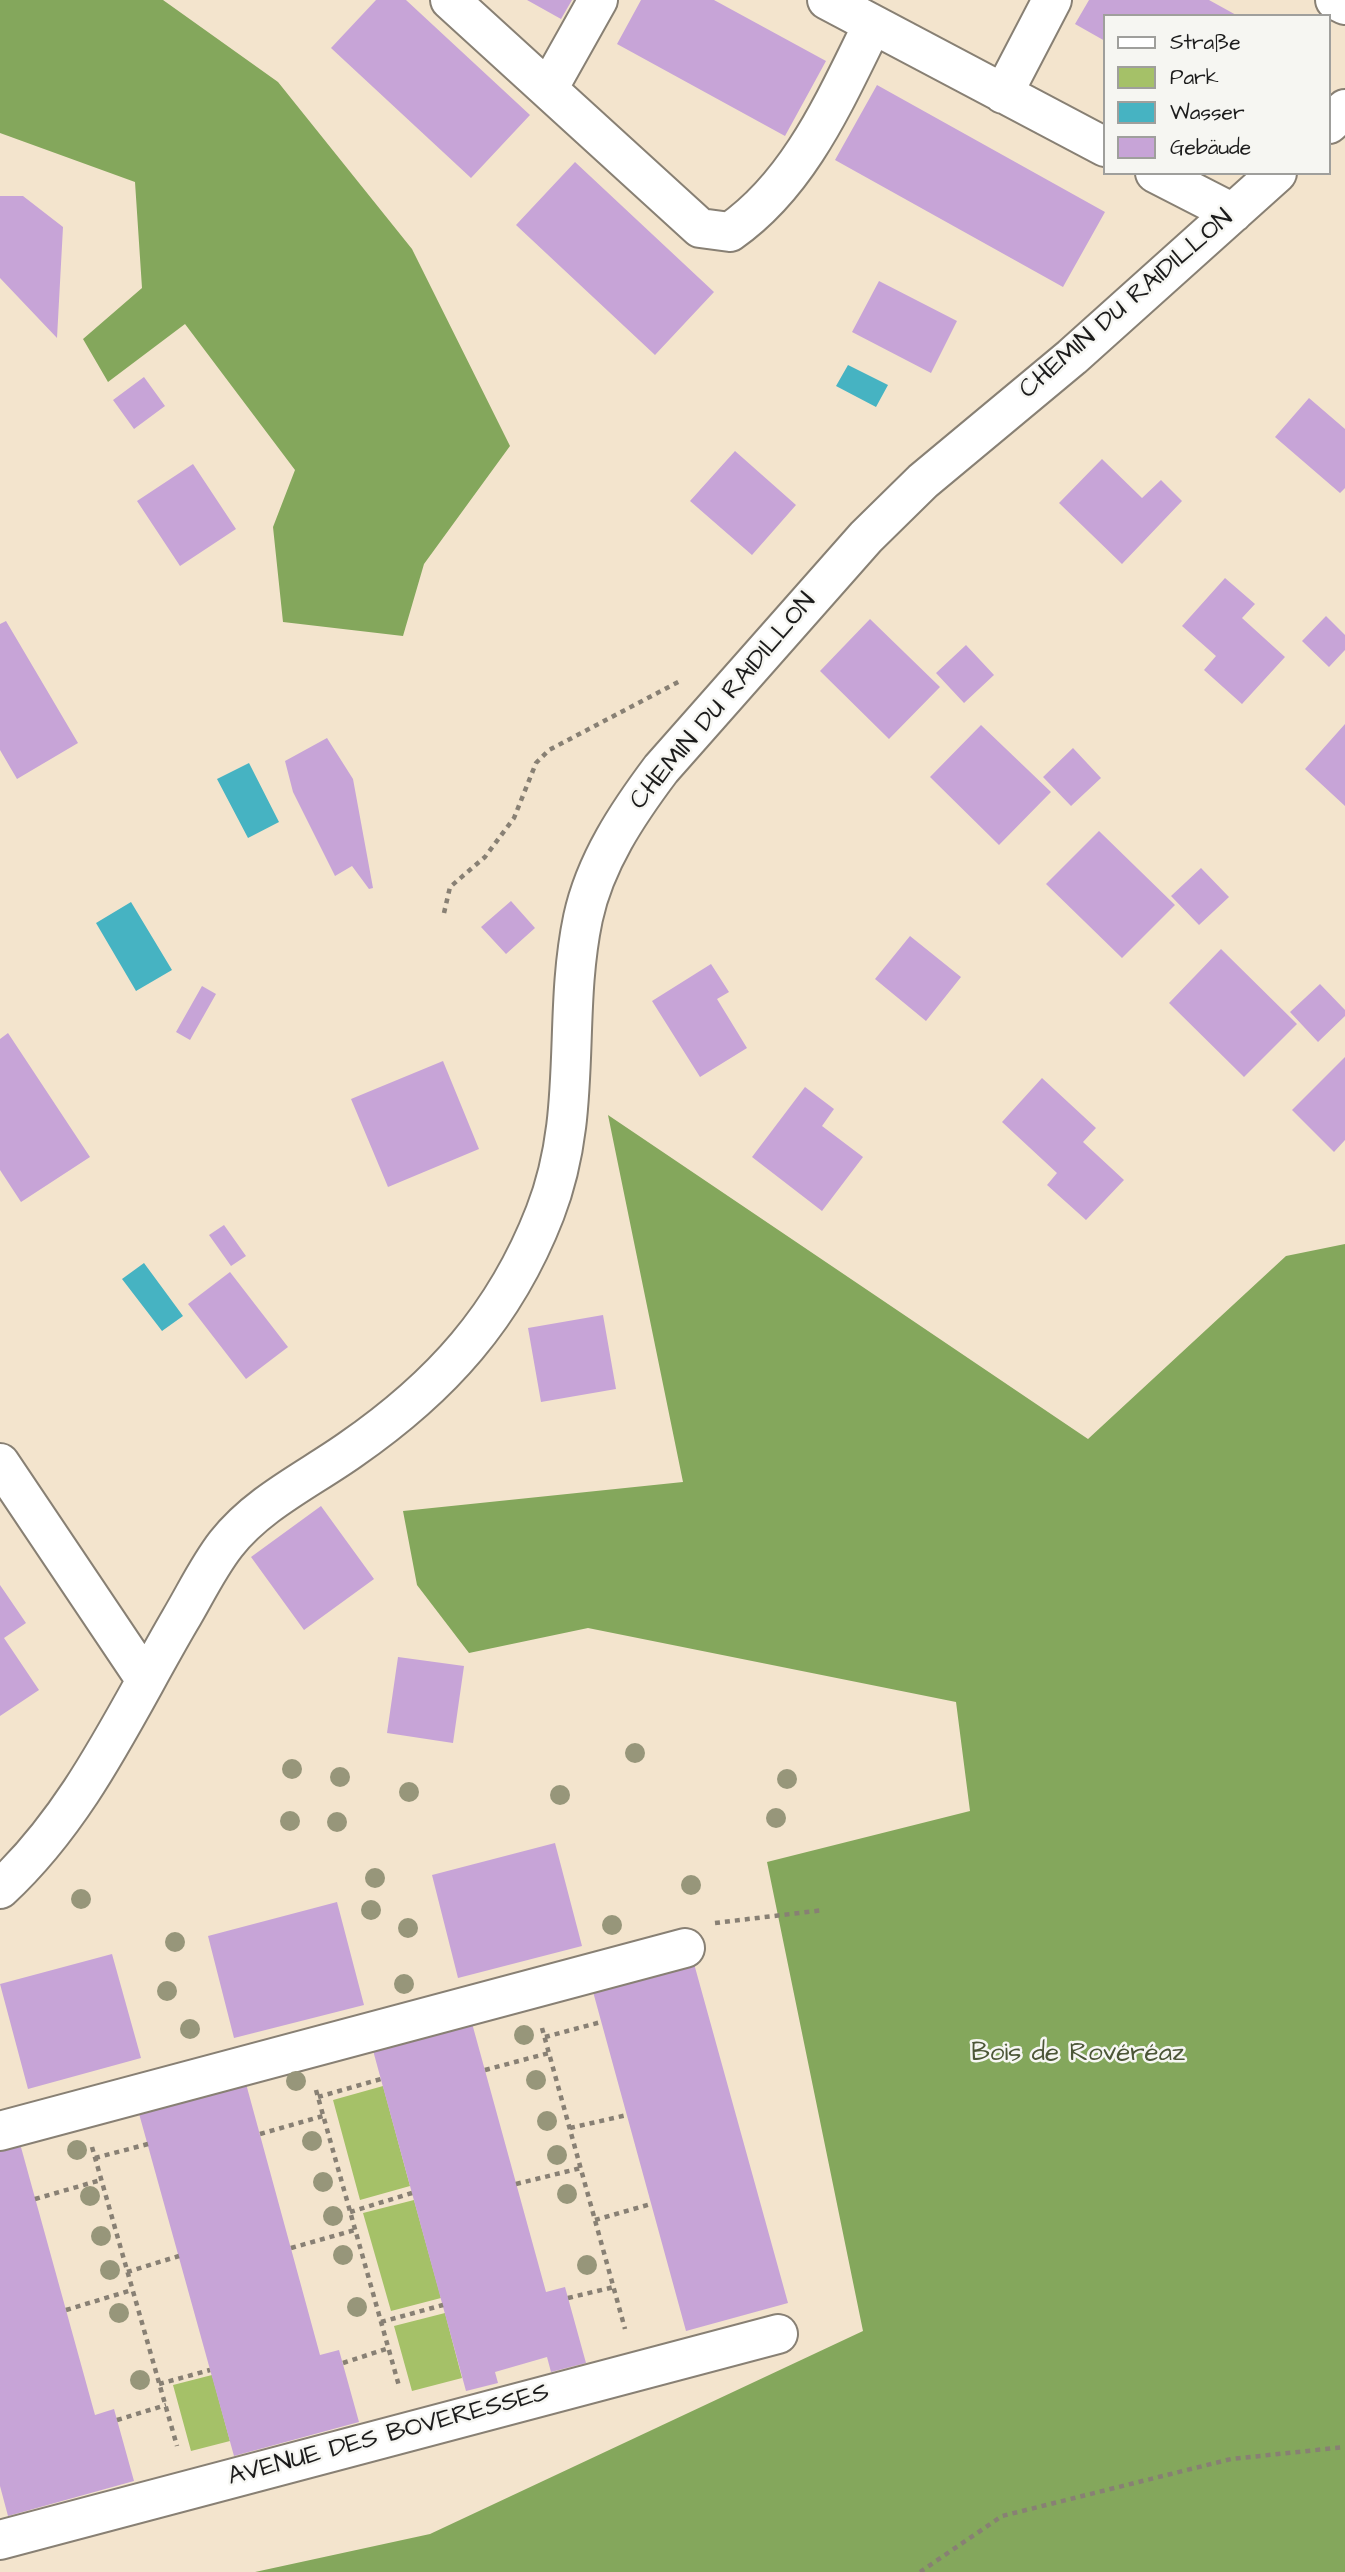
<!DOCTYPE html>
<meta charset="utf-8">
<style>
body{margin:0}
#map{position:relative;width:1345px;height:2572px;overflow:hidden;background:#f3e4cd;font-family:"Architects Daughter",sans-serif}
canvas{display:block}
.legend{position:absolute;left:1103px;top:14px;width:228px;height:161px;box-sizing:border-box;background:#f6f6f2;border:2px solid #9f9f9c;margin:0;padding:9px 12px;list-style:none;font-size:21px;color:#1c1c1c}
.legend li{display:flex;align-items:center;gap:14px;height:35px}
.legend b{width:35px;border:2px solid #9f9f9c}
</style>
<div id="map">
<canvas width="1345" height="2572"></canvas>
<ul class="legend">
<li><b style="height:9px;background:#fff"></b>Straße</li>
<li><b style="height:19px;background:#a5c168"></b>Park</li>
<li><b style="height:19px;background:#46b3c2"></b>Wasser</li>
<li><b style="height:19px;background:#c7a4d7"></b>Gebäude</li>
</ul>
</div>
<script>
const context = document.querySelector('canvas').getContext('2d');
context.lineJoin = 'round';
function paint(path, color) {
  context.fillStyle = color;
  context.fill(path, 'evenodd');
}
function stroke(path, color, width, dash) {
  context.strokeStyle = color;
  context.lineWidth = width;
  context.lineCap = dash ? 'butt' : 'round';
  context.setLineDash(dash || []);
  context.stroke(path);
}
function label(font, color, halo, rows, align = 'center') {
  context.font = font + ' "Architects Daughter",sans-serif';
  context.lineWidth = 5;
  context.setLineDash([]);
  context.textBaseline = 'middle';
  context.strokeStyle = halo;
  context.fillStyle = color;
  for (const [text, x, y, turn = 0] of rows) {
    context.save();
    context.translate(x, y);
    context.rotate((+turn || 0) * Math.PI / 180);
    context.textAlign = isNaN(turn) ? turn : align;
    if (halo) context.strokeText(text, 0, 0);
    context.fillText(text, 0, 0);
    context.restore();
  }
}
paint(new Path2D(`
 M383,2086L410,2186L360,2200L333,2100Z
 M414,2200L441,2298L391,2311L363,2213Z
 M445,2313L462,2378L412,2391L394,2326Z
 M212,2375L230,2441L191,2451L173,2385Z`), '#a5c168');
paint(new Path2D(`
 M0,0H163L278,82L412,249L510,446L424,564L403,636L283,622L273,527L295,470L185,324L108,382L83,339L142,288L135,182L0,133Z
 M608,1115L1088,1439L1286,1256L1345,1244V2572H255L430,2534L863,2331L767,1862L970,1811L956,1702L588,1628L469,1653L417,1585L403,1511L683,1482Z`), '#84a75c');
paint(new Path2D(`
 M848,365L888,385L876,407L836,386Z
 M249,763L279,822L248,838L217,779Z
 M131,902L172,970L136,991L96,923Z
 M144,1263L183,1316L162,1331L122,1279Z`), '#46b3c2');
paint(new Path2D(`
 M376,0H406L530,115L471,178L331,48Z
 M527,0H572L561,19Z
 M641,0H714L826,61L785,136L617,44Z
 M1089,0H1209L1238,16H1105V41L1075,24Z
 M877,85L1105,212L1063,287L835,160Z
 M575,162L714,292L655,355L516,225Z
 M0,196H23L63,227L57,338L0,278Z
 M879,281L957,321L931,373L852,332Z
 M144,377L165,406L134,429L113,400Z
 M1309,398L1345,429V488L1340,493L1275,437Z
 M735,451L796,505L752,555L690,501Z
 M1102,459L1142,498L1161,480L1182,501L1122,564L1059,503Z
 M193,464L236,529L180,566L137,501Z
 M1225,578L1255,604L1242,618L1285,657L1242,704L1204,670L1216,656L1182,626Z
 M1326,616L1345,635V650L1329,667L1302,641Z
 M870,619L940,687L889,739L820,671Z
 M6,621L78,743L17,779L0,750V624Z
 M966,645L994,675L964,703L936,673Z
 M1345,724V806L1305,769Z
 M981,725L1051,792L999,845L930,777Z
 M327,738L353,779L373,888L369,889L352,866L335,876L293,792L285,761Z
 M1073,748L1101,778L1071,806L1043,777Z
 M1099,831L1175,905L1122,958L1046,884Z
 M1201,868L1229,897L1199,925L1171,896Z
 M511,901L535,928L506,954L481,927Z
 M910,936L961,977L926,1021L875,979Z
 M1221,949L1297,1024L1244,1077L1169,1003Z
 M711,964L729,992L717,999L747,1048L700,1077L652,1001Z
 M1320,984L1345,1010V1016L1318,1042L1290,1012Z
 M202,986L216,994L190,1040L176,1032Z
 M8,1033L90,1157L21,1202L0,1170V1039Z
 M1345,1057V1140L1334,1152L1292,1110Z
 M443,1061L479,1149L388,1187L351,1099Z
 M1042,1078L1096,1128L1083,1142L1124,1180L1086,1220L1047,1185L1057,1173L1002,1122Z
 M805,1087L834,1109L822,1126L863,1157L822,1211L752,1157Z
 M224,1225L246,1256L231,1266L209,1235Z
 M230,1272L288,1347L246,1379L188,1304Z
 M603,1315L616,1389L541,1402L528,1328Z
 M321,1506L374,1579L304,1630L251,1557Z
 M0,1585L26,1623L4,1638L39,1690L0,1716Z
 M398,1657L464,1666L453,1743L387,1733Z
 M555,1843L582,1946L458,1978L432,1875Z
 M337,1902L364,2005L234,2038L208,1936Z
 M112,1954L141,2058L28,2089L0,1984Z
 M693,1960L788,2303L686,2331L592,1988Z
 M470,2016L546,2292L565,2287L586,2363L551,2372L547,2357L495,2372L498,2383L466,2391L371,2043Z
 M245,2080L320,2355L339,2350L359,2422L234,2456L138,2110Z
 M19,2140L95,2415L114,2409L134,2481L8,2516L0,2486V2145Z`), '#c7a4d7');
const minor = new Path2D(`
 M450,0L700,228L730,232C800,183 835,100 872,26
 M827,0L1105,147
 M1335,0L1345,5
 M548,89L598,0
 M1003,94L1052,0
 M1329,124L1345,109
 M1155,173L1233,213
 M0,1463L145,1679
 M0,1889C81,1814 125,1714 180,1620C195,1595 208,1567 226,1544C258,1503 309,1479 350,1450C441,1387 505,1316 545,1213C584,1113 562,1018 583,918C595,862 628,813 661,769L866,537L923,481L1072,357L1277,173
 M0,2131L685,1948
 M0,2540L778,2334`);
stroke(minor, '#888074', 42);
stroke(new Path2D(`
 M444,913L450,887L485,857L514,818L536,763L549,750L682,680
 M715,1923L824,1910
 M542,2028L625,2329
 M545,2037L601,2022
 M485,2070L549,2053
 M316,2090L399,2386
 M318,2097L381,2079
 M570,2128L627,2115
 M260,2134L323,2116
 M92,2147L177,2446
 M95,2158L148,2144
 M516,2184L581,2168
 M35,2199L101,2180
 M350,2212L412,2193
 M595,2220L651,2204
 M291,2248L355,2230
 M127,2272L179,2256
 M568,2298L614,2287
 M66,2310L132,2290
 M381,2322L443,2305
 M343,2363L389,2348
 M159,2384L210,2370
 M117,2420L166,2405
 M920,2572L1002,2516L1231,2459L1345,2447`), '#888074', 4.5, [5, 5]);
stroke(minor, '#fff', 38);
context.fillStyle = '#97967a';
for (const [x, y] of [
 [635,1753],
 [292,1769],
 [340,1777],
 [787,1779],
 [409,1792],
 [560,1795],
 [776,1818],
 [290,1821],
 [337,1822],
 [375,1878],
 [691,1885],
 [81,1899],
 [371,1910],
 [612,1925],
 [408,1928],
 [175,1942],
 [404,1984],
 [167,1991],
 [190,2029],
 [524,2035],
 [536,2080],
 [296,2081],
 [547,2121],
 [312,2141],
 [77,2150],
 [557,2155],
 [323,2182],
 [567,2194],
 [90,2196],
 [333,2216],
 [101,2236],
 [343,2255],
 [587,2265],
 [110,2270],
 [357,2307],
 [119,2313],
 [140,2380]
]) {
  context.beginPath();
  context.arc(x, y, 10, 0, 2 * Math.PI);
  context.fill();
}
label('26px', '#1c1c1c', '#f6f6f2', [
 ["CHEMIN DU RAIDILLON",1127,305,-41],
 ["CHEMIN DU RAIDILLON",724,702,-50],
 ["AVENUE DES BOVERESSES",389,2436,-15]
]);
label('26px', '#4c5637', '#f6f6f2', [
 ["Bois de Rovéréaz",1078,2055]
]);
</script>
